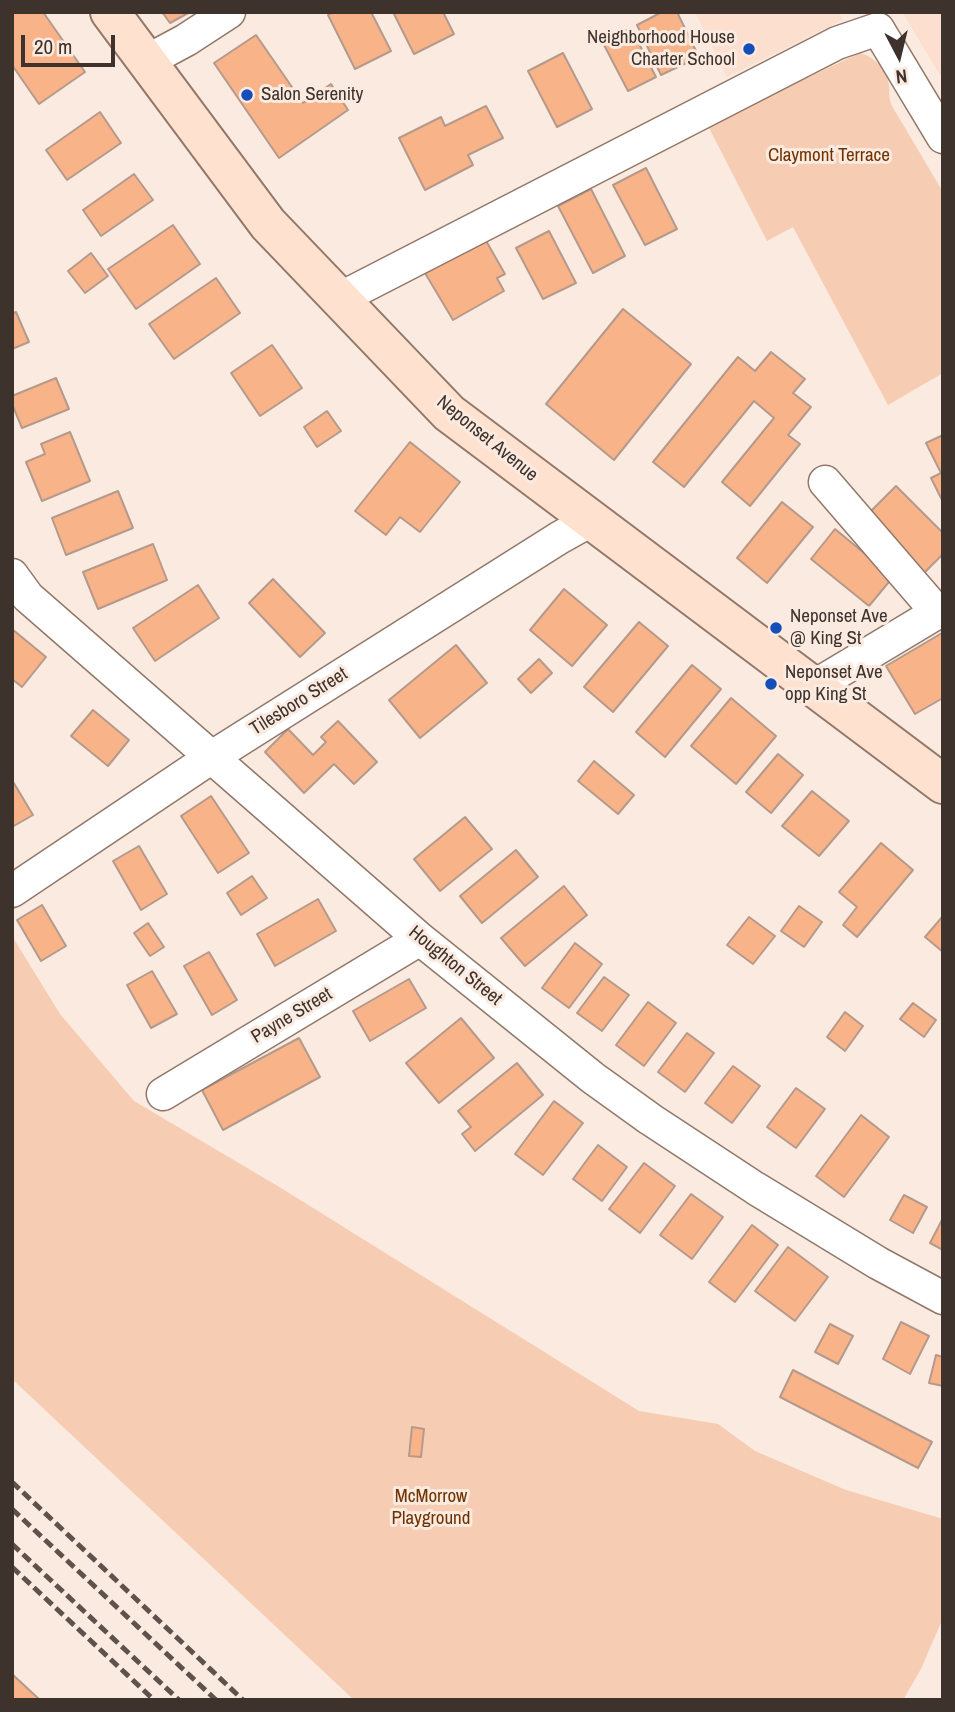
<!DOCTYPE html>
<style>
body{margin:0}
#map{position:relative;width:955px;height:1712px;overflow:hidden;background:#fbeae0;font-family:"Archivo Narrow",sans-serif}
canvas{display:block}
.frame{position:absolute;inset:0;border:14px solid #3d322c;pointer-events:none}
.north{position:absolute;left:864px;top:21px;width:70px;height:70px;-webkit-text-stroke:5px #fbeae0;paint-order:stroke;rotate:173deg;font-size:19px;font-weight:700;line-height:28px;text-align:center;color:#3d322c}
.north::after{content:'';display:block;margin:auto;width:24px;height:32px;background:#3d322c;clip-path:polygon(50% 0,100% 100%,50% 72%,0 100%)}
.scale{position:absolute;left:21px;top:35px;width:94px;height:32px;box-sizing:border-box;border:4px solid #3d322c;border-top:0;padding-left:9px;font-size:21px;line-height:24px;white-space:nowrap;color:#3d322c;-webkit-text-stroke:5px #fbeae0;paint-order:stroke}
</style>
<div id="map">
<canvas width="955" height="1712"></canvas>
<div class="frame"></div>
<div class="north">N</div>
<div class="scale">20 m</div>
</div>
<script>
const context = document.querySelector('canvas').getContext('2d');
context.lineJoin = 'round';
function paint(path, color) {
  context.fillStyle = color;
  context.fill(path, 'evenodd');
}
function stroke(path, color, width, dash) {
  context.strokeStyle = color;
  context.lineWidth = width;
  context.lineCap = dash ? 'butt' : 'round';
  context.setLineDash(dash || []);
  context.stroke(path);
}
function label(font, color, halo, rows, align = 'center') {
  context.font = font + ' "Archivo Narrow",sans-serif';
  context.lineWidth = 6;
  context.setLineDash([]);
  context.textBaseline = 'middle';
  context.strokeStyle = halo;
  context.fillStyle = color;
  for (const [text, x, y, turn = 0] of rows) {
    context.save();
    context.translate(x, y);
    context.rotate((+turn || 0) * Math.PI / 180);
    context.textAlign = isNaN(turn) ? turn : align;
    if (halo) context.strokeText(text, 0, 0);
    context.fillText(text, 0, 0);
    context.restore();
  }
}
paint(new Path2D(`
 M695,12H839L843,20L727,77Z
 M902,12H943V80Z`), '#fcdfcf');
paint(new Path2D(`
 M860,53C874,57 887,69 889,85C890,93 888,98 892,106L943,192V373L888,405L793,227L767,241L707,124L768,91L771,95Z
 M12,936L60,1014L134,1101L281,1188L639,1411L718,1424L755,1451L846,1490L943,1519V1618L921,1669L903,1700H354L12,1379Z`), '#f6ccb3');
const building = new Path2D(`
 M12,12H43L85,72L39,104L12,65Z
 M162,12H190L170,23Z
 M333,12H371L391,51L355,69L328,15Z
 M393,12H443L454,34L414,54Z
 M662,12H677L699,57L661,75L637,25Z
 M631,28L656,77L628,91L603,43Z
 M256,35L303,103L331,84L348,110L279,158L214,63Z
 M563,53L592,109L557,127L528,71Z
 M486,106L503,138L468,155L473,165L425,190L399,138L441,117L445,126Z
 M100,112L121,143L67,180L46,150Z
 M646,168L677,229L645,245L613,185Z
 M134,174L153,200L101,236L83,210Z
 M591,189L625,256L593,273L558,206Z
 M173,225L200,264L136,309L108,269Z
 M549,231L576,283L543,299L516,248Z
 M485,239L505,274L497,278L504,291L453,320L425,273Z
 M91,253L108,276L85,293L68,271Z
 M216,278L240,313L174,359L149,324Z
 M623,309L691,364L614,460L546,404Z
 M16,312L29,342L12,349V314Z
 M272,345L302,388L260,416L231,373Z
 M771,352L805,379L793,393L811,407L788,435L800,444L750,506L722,482L774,418L754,401L684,487L653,462L738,357L755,371Z
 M56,378L69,409L22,428L12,404V396Z
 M327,411L341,431L317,447L304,427Z
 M70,432L90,481L42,501L26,462L45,454L41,444Z
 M943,435V502L931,478L941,473L926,443Z
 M410,442L460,482L420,532L400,517L386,535L355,511Z
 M896,486L943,533V554L924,573L867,515Z
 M118,491L133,528L66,555L52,518Z
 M782,502L813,527L767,583L737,558Z
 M835,529L893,577L869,606L811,559Z
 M153,544L167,580L98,609L83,572Z
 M273,579L325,633L300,657L249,603Z
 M198,585L219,618L155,661L133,628Z
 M564,589L607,625L572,666L530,630Z
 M639,622L668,646L613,712L584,687Z
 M12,629L46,657L22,687L12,679Z
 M942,633L943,698L915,714L886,666Z
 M456,645L487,683L420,738L389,700Z
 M539,659L552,673L531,693L518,679Z
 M692,665L721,689L665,757L636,732Z
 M731,698L776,736L736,784L691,746Z
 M93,710L129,740L108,766L71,736Z
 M338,721L377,762L354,784L334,764L304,793L265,752L288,729L313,755L326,742L321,737Z
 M778,754L803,775L771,813L746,792Z
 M594,761L634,795L618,814L578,781Z
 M12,780L33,815L12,827Z
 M812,791L849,821L819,856L782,826Z
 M211,796L249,853L218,873L181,816Z
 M465,817L492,849L440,891L414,859Z
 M881,843L913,870L857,937L843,925L857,907L839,892Z
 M139,846L167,894L141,910L113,861Z
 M516,850L538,877L482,923L460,896Z
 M252,876L267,898L241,915L227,893Z
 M564,886L587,915L525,966L501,938Z
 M318,899L336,931L275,966L257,934Z
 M42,905L66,946L41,961L17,920Z
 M799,906L822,922L804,947L781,931Z
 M943,916V952L925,937Z
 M749,917L775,936L753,964L727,945Z
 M148,923L164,947L150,956L134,933Z
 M575,943L602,964L569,1008L542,988Z
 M209,952L237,1000L212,1015L184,966Z
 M152,971L177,1014L151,1028L127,985Z
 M604,977L629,995L602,1031L577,1013Z
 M409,979L426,1008L370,1041L353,1011Z
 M648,1002L676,1023L644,1066L616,1045Z
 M913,1003L936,1020L924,1037L900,1019Z
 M845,1012L863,1026L845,1051L827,1037Z
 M461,1018L494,1058L439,1103L406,1063Z
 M687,1033L714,1053L685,1092L658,1072Z
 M299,1038L320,1077L223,1130L202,1090Z
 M517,1063L543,1095L475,1151L462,1134L471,1127L458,1111Z
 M733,1066L760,1086L732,1123L705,1103Z
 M796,1088L825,1109L796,1148L767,1127Z
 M554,1101L583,1123L543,1175L515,1154Z
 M861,1115L889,1137L844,1197L816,1176Z
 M598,1145L627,1167L602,1201L573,1179Z
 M644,1163L675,1186L640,1233L609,1209Z
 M691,1194L723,1217L692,1259L660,1235Z
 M904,1195L927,1207L913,1233L890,1220Z
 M943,1218V1250L930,1243Z
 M752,1225L778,1245L735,1302L709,1282Z
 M788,1247L828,1277L795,1321L755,1291Z
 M901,1322L929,1336L910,1374L883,1359Z
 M830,1324L853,1336L838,1364L815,1352Z
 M936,1355L943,1357V1386L929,1383Z
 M793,1370L932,1442L918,1468L780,1397Z
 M412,1427L424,1429L421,1457L409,1456Z
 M12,1674L40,1700H12Z`);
paint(building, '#f9b389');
stroke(building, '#b59a8b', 2);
const minor = new Path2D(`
 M147,61L186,40L229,12
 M339,299L837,43L878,29L943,137
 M825,482L937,612
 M12,575L28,597L420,939L593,1078L650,1119L755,1188L878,1263L943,1298
 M813,687L943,609
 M12,891L212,757L559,538L591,520
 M163,1094L420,939`);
const secondary = new Path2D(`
 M110,12L268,224L449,413L943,784`);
stroke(minor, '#917869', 35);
stroke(secondary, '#917869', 42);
stroke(minor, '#fff', 32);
stroke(secondary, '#fee1ce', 38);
stroke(new Path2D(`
 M12,1482L243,1700
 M12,1509L216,1700
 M12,1544L179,1700
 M12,1567L154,1700`), '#5f524c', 5, [10, 5]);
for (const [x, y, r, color] of [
 [749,49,7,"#154eba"],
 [247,95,7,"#154eba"],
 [776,628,7,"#154eba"],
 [771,684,7,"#154eba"]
]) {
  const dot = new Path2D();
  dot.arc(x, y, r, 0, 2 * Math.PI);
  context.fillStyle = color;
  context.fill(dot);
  stroke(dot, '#fbeae0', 2.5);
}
label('19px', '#3d322c', '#fbeae0', [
 ["Neighborhood House",735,38,"right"],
 ["Charter School",735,60,"right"],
 ["Salon Serenity",261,95],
 ["Neponset Ave",790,617],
 ["@ King St",790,639],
 ["Neponset Ave",785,673],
 ["opp King St",785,695]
], 'left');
label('19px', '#703300', '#fbeae0', [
 ["Claymont Terrace",829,156],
 ["McMorrow",431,1497],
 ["Playground",431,1519]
]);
label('19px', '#3d322c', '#fbeae0', [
 ["Neponset Avenue",487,439,39],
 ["Tilesboro Street",299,702,-32],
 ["Houghton Street",455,966,39],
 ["Payne Street",292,1016,-31]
]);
</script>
